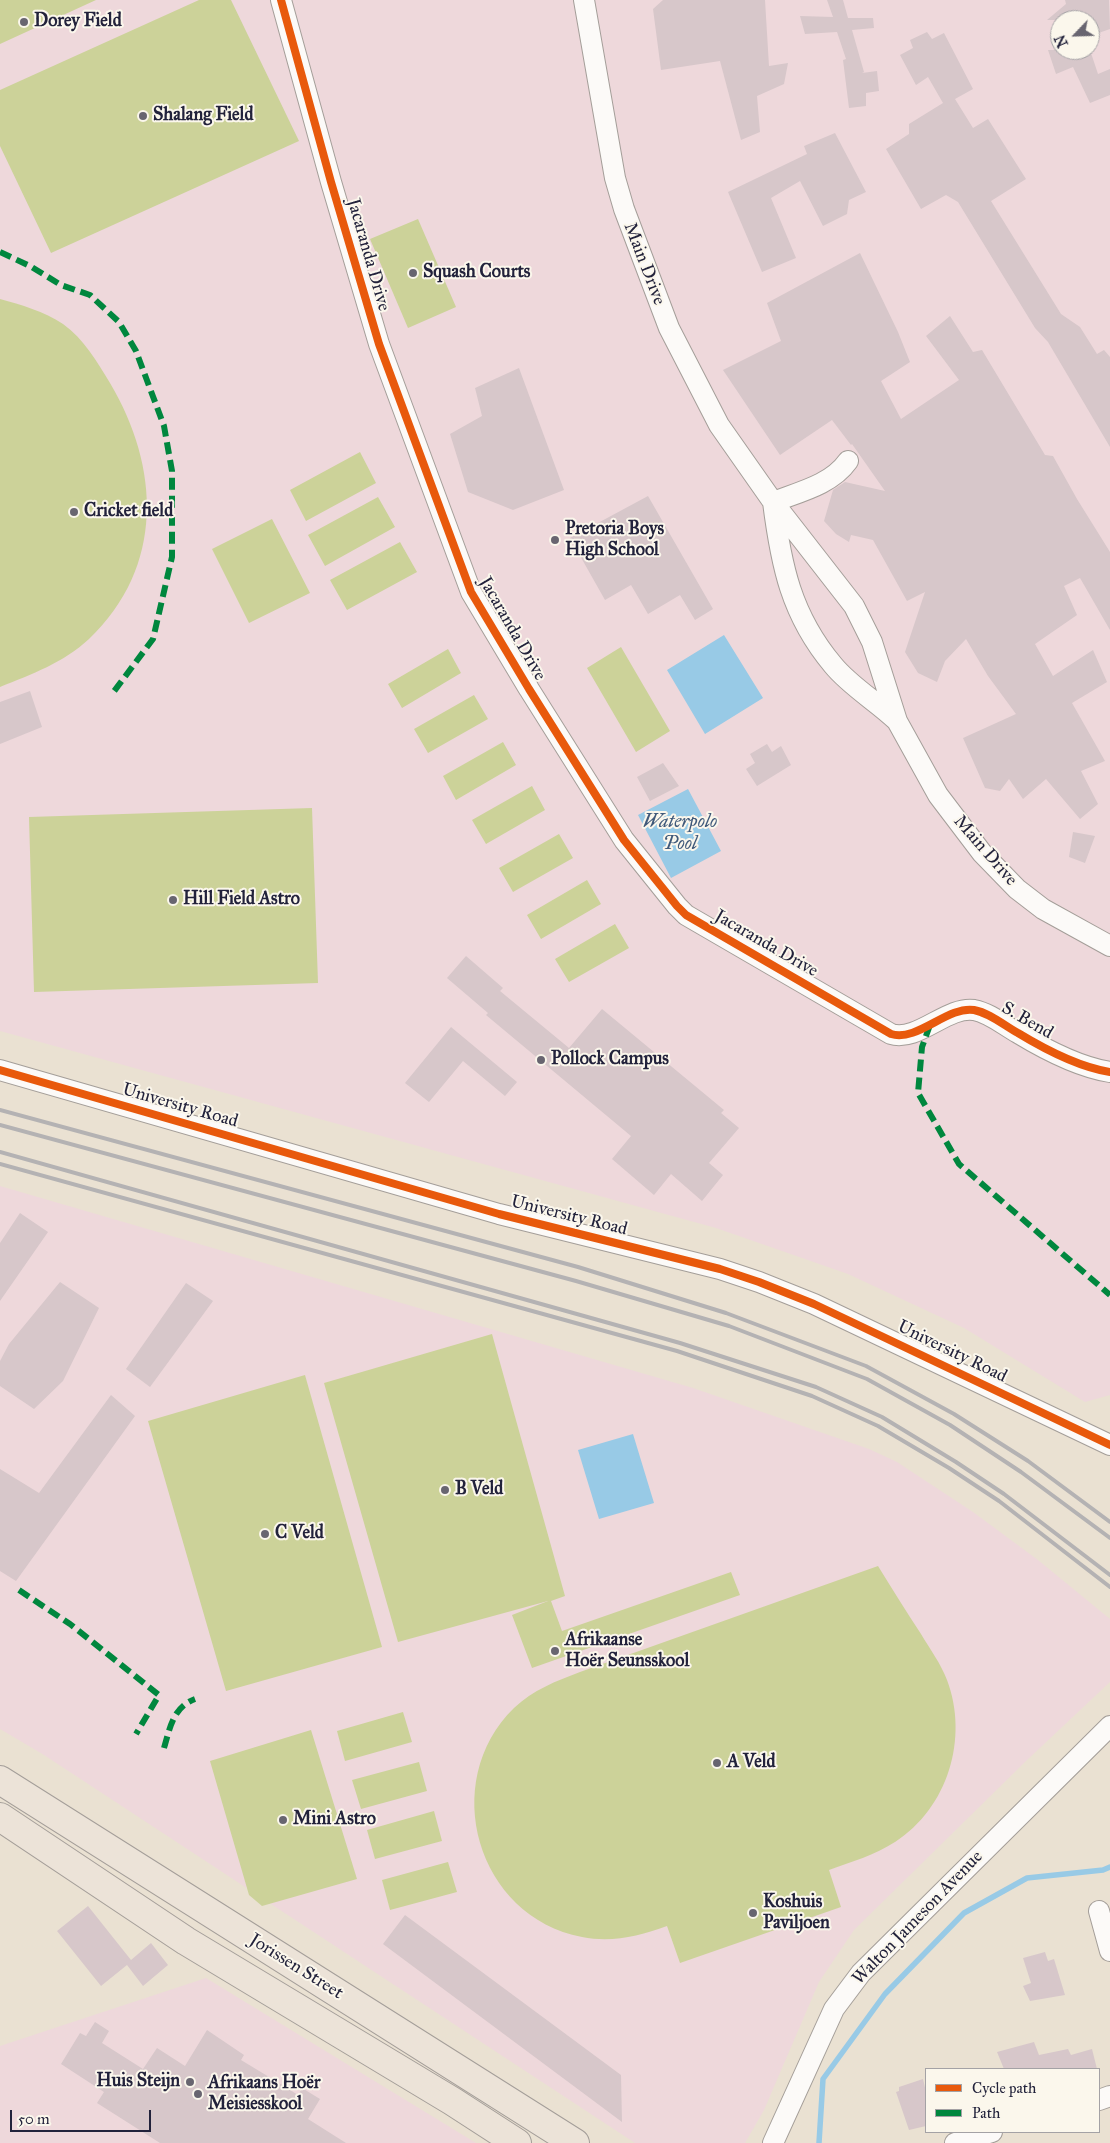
<!DOCTYPE html>
<meta charset="utf-8">
<style>
body{margin:0}
#map{position:relative;width:1110px;height:2143px;overflow:hidden;background:#eae1d2;font-family:"IM FELL Great Primer",serif}
canvas{display:block}
.legend{position:absolute;left:925px;top:2068px;width:175px;height:65px;box-sizing:border-box;background:#fbf7ec;border:1px solid #a4a2a5;margin:0;padding:6px 9px;list-style:none;font-size:15px;color:#22223b}
.legend li{display:flex;align-items:center;gap:10px;height:25px}
.legend b{width:25px;border:1px solid #a4a2a5}
.north{position:absolute;left:1050px;top:10px;width:50px;height:50px;box-sizing:border-box;background:#fbf7ec;border:1px solid #a4a2a5;border-radius:50%;rotate:246deg;font-size:14px;font-weight:700;line-height:20px;text-align:center;color:#22223b}
.north::after{content:'';display:block;margin:auto;width:18px;height:22px;background:#686570;clip-path:polygon(50% 0,100% 100%,50% 72%,0 100%)}
.scale{position:absolute;left:10px;top:2110px;width:141px;height:22px;box-sizing:border-box;border:2px solid #22223b;border-top:0;padding-left:6px;font-size:15px;line-height:18px;white-space:nowrap;color:#22223b;-webkit-text-stroke:4px #fbf7ec;paint-order:stroke}
</style>
<div id="map">
<canvas width="1110" height="2143"></canvas>
<ul class="legend">
<li><b style="height:6px;background:#e8590c"></b>Cycle path</li>
<li><b style="height:6px;background:#00873e"></b>Path</li>
</ul>
<div class="north">N</div>
<div class="scale">50 m</div>
</div>
<script>
const context = document.querySelector('canvas').getContext('2d');
context.lineJoin = 'round';
function paint(path, color) {
  context.fillStyle = color;
  context.fill(path, 'evenodd');
}
function stroke(path, color, width, dash) {
  context.strokeStyle = color;
  context.lineWidth = width;
  context.lineCap = dash ? 'butt' : 'round';
  context.setLineDash(dash || []);
  context.stroke(path);
}
function label(font, color, halo, rows, align = 'center') {
  context.font = font + ' "IM FELL Great Primer",serif';
  context.lineWidth = 4;
  context.setLineDash([]);
  context.textBaseline = 'middle';
  context.strokeStyle = halo;
  context.fillStyle = color;
  for (const [text, x, y, turn = 0] of rows) {
    context.save();
    context.translate(x, y);
    context.rotate((+turn || 0) * Math.PI / 180);
    context.textAlign = isNaN(turn) ? turn : align;
    if (halo) context.strokeText(text, 0, 0);
    context.fillText(text, 0, 0);
    context.restore();
  }
}
paint(new Path2D(`
 M0,0H1110V1395L1085,1402L964,1328L848,1274L716,1228L0,1031ZM1060,20H1090V50H1060Z
 M0,1186L693,1388L869,1449L897,1462L973,1512L1038,1560L1110,1619V1682L1026,1761L854,1930L819,1982L764,2110L745,2143H635L44,1755L0,1729Z
 M206,1978L476,2143H0V2046Z`), '#eed8db');
paint(new Path2D(`
 M0,0H96L0,44Z
 M199,0H231L299,141L51,253L0,146V90Z
 M418,219L456,307L408,328L370,239Z
 M0,299C21,305 44,311 63,324C84,339 97,362 110,383C160,467 165,567 89,639C63,663 32,674 0,687Z
 M360,452L376,483L306,521L290,490Z
 M378,497L395,527L325,566L308,535Z
 M272,519L310,593L249,623L212,549Z
 M400,542L417,572L347,610L330,580Z
 M621,647L670,731L636,752L587,668Z
 M448,649L461,673L402,708L388,684Z
 M474,695L488,719L428,753L414,729Z
 M503,742L516,765L456,800L443,776Z
 M532,786L545,810L486,844L472,820Z
 M312,808L318,983L34,992L29,817Z
 M559,834L573,858L513,892L499,868Z
 M587,880L601,904L541,939L527,915Z
 M615,924L629,948L569,982L555,959Z
 M492,1334L565,1596L551,1601L562,1631L731,1572L740,1595L532,1668L512,1615L548,1601L398,1642L324,1383Z
 M305,1375L382,1647L226,1691L148,1421Z
 M878,1566C892,1589 906,1611 921,1634C930,1649 941,1664 947,1680C969,1738 948,1808 895,1842C875,1855 851,1862 829,1870L841,1907L680,1963L667,1926C639,1936 612,1943 582,1937C477,1917 438,1782 514,1708C533,1690 556,1681 580,1672Z
 M403,1712L412,1742L345,1761L337,1731Z
 M311,1730L357,1879L262,1906L249,1895L210,1761Z
 M419,1762L427,1791L361,1809L352,1780Z
 M434,1811L442,1841L375,1859L367,1830Z
 M448,1862L457,1892L390,1910L382,1880Z`), '#ccd299');
paint(new Path2D(`
 M724,635L763,698L705,734L667,670Z
 M688,789L721,851L671,878L638,815Z
 M633,1434L654,1503L599,1519L578,1450Z`), '#98cae6');
stroke(new Path2D(`
 M819,2143L823,2079L885,1994L964,1913L1027,1878L1103,1870L1110,1867`), '#98cae6', 5.5);
paint(new Path2D(`
 M663,0H765L769,66L788,63L784,84L757,96L760,132L741,140L720,61L661,70L653,9Z
 M827,0H843L848,18H873L874,28L852,30L864,72L862,73L877,71L879,91L866,93V106L849,108L843,60L846,59L837,32L805,34L800,16L833,17Z
 M1065,0H1109L1110,29L1090,36V20H1047L1066,4Z
 M927,32L932,39L944,33L973,89L955,99L973,128L988,119L1026,179L991,201L1061,314L1080,327L1097,354L1104,350L1110,357V447L1048,342L1035,328L958,202L946,195L921,209L886,149L909,134V124L943,103L928,77L916,85L900,55L913,48L910,40Z
 M1048,50H1090L1098,74L1110,69V95L1090,103L1073,67L1056,74Z
 M835,133L866,192L849,200L847,214L823,226L800,181L771,198L796,258L762,272L728,192L807,154L804,146Z
 M860,253L898,332L910,362L881,381L901,419L959,380L926,336L950,316L973,352L982,350L1045,455L1053,456L1077,499L1110,552V630L1080,578L1064,586L1077,615L1035,644L1053,676L1093,650L1107,682L1072,703L1105,761L1081,771L1098,804L1080,819L1046,779L1023,799L1009,779L1000,791L985,788L963,738L1016,714L988,676L966,639L945,661L937,682L918,673L905,652L925,592L907,601L873,540L851,535L849,542L836,534L824,521L833,490L845,482L885,491L852,444L851,445L832,420L780,455L723,370L781,341L767,303Z
 M519,368L564,490L513,510L468,492L450,434L482,416L475,388Z
 M648,496L713,609L695,620L680,595L648,614L631,585L605,600L570,538Z
 M30,691L42,727L0,744V702Z
 M767,744L772,752L781,746L791,765L757,786L746,769L755,763L750,754Z
 M663,763L679,786L650,801L637,777Z
 M1073,832L1095,836L1085,863L1069,857Z
 M466,956L503,988L500,991L569,1048L602,1009L724,1110L721,1113L739,1128L709,1163L723,1175L702,1201L671,1174L654,1195L612,1159L631,1136L486,1015L488,1013L447,978Z
 M451,1027L517,1082L505,1096L463,1061L429,1102L405,1083Z
 M20,1213L48,1232L0,1301V1243Z
 M60,1282L99,1308L63,1381L34,1409L0,1386V1361L9,1344Z
 M186,1283L213,1301L150,1387L126,1369Z
 M111,1395L135,1416L16,1581L0,1571V1469L39,1493Z
 M88,1906L131,1960L151,1943L168,1965L143,1986L127,1965L101,1986L57,1931Z
 M405,1915L621,2075L622,2122L383,1944Z
 M1045,1952L1048,1961L1054,1959L1065,1995L1030,2001L1023,1986L1031,1983L1023,1958Z
 M95,2022L109,2031L102,2043L143,2069L157,2048L185,2066L207,2030L244,2055L241,2060L279,2083L298,2095L302,2088L320,2099L308,2119L346,2143H160L97,2103L104,2092L61,2064L80,2033L86,2036Z
 M1034,2042L1039,2055L1068,2049L1071,2055L1092,2049L1097,2069H1004L997,2052Z
 M923,2079L926,2092V2126L909,2130L896,2092L899,2091V2087Z`), '#d7c7ca');
const minor = new Path2D(`
 M281,0L331,182L379,344L471,592L529,689L624,840L677,906L686,915L891,1034C918,1042 947,1006 974,1010C990,1013 1005,1026 1018,1033C1046,1050 1078,1067 1110,1072
 M584,0L615,178L624,209L669,328L719,425L773,502L854,606L872,642L897,721L938,795L982,853L1017,889L1043,909L1110,946
 M773,502C781,565 791,615 833,665C850,686 876,701 896,720
 M773,502C799,492 831,485 848,461
 M0,1070L499,1214L720,1269L759,1282L814,1304L1110,1445
 M1099,1911L1110,1951
 M1099,2100L1110,2096
 M773,2143L834,2009L861,1973L1110,1726
 M955,2143L992,2132`);
const primary = new Path2D(`
 M0,1780L575,2143
 M0,1817L186,1941L452,2101L517,2143`);
stroke(minor, '#a49e99', 22);
stroke(primary, '#a49e99', 30);
stroke(minor, '#fcfaf8', 20);
stroke(primary, '#ece3d8', 28);
stroke(new Path2D(`
 M0,1110L578,1267L726,1313L866,1366L954,1414L1028,1461L1110,1522
 M0,1125L576,1281L729,1326L867,1379L950,1425L1021,1472L1110,1538
 M0,1152L680,1343L816,1387L882,1417L956,1462L1004,1494L1110,1575
 M0,1164L677,1351L812,1396L878,1426L949,1468L999,1501L1110,1587`), '#b4b2b3', 4);
stroke(new Path2D(`
 M0,252L30,266L61,285L90,295L119,322L136,351L164,426L172,471V557L153,639L112,694
 M930,1025L922,1047L918,1093L959,1164L1110,1295
 M19,1590L70,1624L159,1695L136,1734
 M164,1748C170,1728 173,1707 195,1699`), '#00873e', 6, [12, 6]);
stroke(new Path2D(`
 M281,0L331,182L379,344L471,592L529,689L624,840L677,906L686,915L891,1034C918,1042 947,1006 974,1010C990,1013 1005,1026 1018,1033C1046,1050 1078,1067 1110,1072
 M0,1070L499,1214L720,1269L759,1282L814,1304L1110,1445`), '#e8590c', 8);
for (const [x, y, r, color] of [
 [24,22,5,"#686570"],
 [143,116,5,"#686570"],
 [413,273,5,"#686570"],
 [74,512,5,"#686570"],
 [555,540,5,"#686570"],
 [173,900,5,"#686570"],
 [541,1060,5,"#686570"],
 [445,1490,5,"#686570"],
 [265,1534,5,"#686570"],
 [555,1651,5,"#686570"],
 [717,1763,5,"#686570"],
 [283,1820,5,"#686570"],
 [753,1913,5,"#686570"],
 [190,2082,5,"#686570"],
 [198,2094,5,"#686570"]
]) {
  const dot = new Path2D();
  dot.arc(x, y, r, 0, 2 * Math.PI);
  context.fillStyle = color;
  context.fill(dot);
  stroke(dot, '#fbf7ec', 2);
}
label('bold 18px', '#22223b', '#fbf7ec', [
 ["Dorey Field",34,22],
 ["Shalang Field",153,116],
 ["Squash Courts",423,273],
 ["Cricket field",84,512],
 ["Pretoria Boys",565,530],
 ["High School",565,551],
 ["Hill Field Astro",183,900],
 ["Pollock Campus",551,1060],
 ["B Veld",455,1490],
 ["C Veld",275,1534],
 ["Afrikaanse",565,1641],
 ["Hoër Seunsskool",565,1662],
 ["A Veld",727,1763],
 ["Mini Astro",293,1820],
 ["Koshuis",763,1903],
 ["Paviljoen",763,1924],
 ["Huis Steijn",180,2082,"right"],
 ["Afrikaans Hoër",208,2084],
 ["Meisiesskool",208,2105]
], 'left');
label('18px', '#22223b', '#fbf7ec', [
 ["Jacaranda Drive",368,255,74],
 ["Main Drive",644,264,69],
 ["Jacaranda Drive",512,629,60],
 ["Main Drive",985,851,49],
 ["Jacaranda Drive",766,944,30],
 ["S. Bend",1027,1021,30],
 ["University Road",180,1106,16],
 ["University Road",569,1216,14],
 ["University Road",952,1352,26],
 ["Walton Jameson Avenue",918,1918,-46],
 ["Jorissen Street",296,1967,32]
]);
label('italic 19px', '#3f597a', '#fbf7ec', [
 ["Waterpolo",680,822],
 ["Pool",680,844]
]);
</script>
